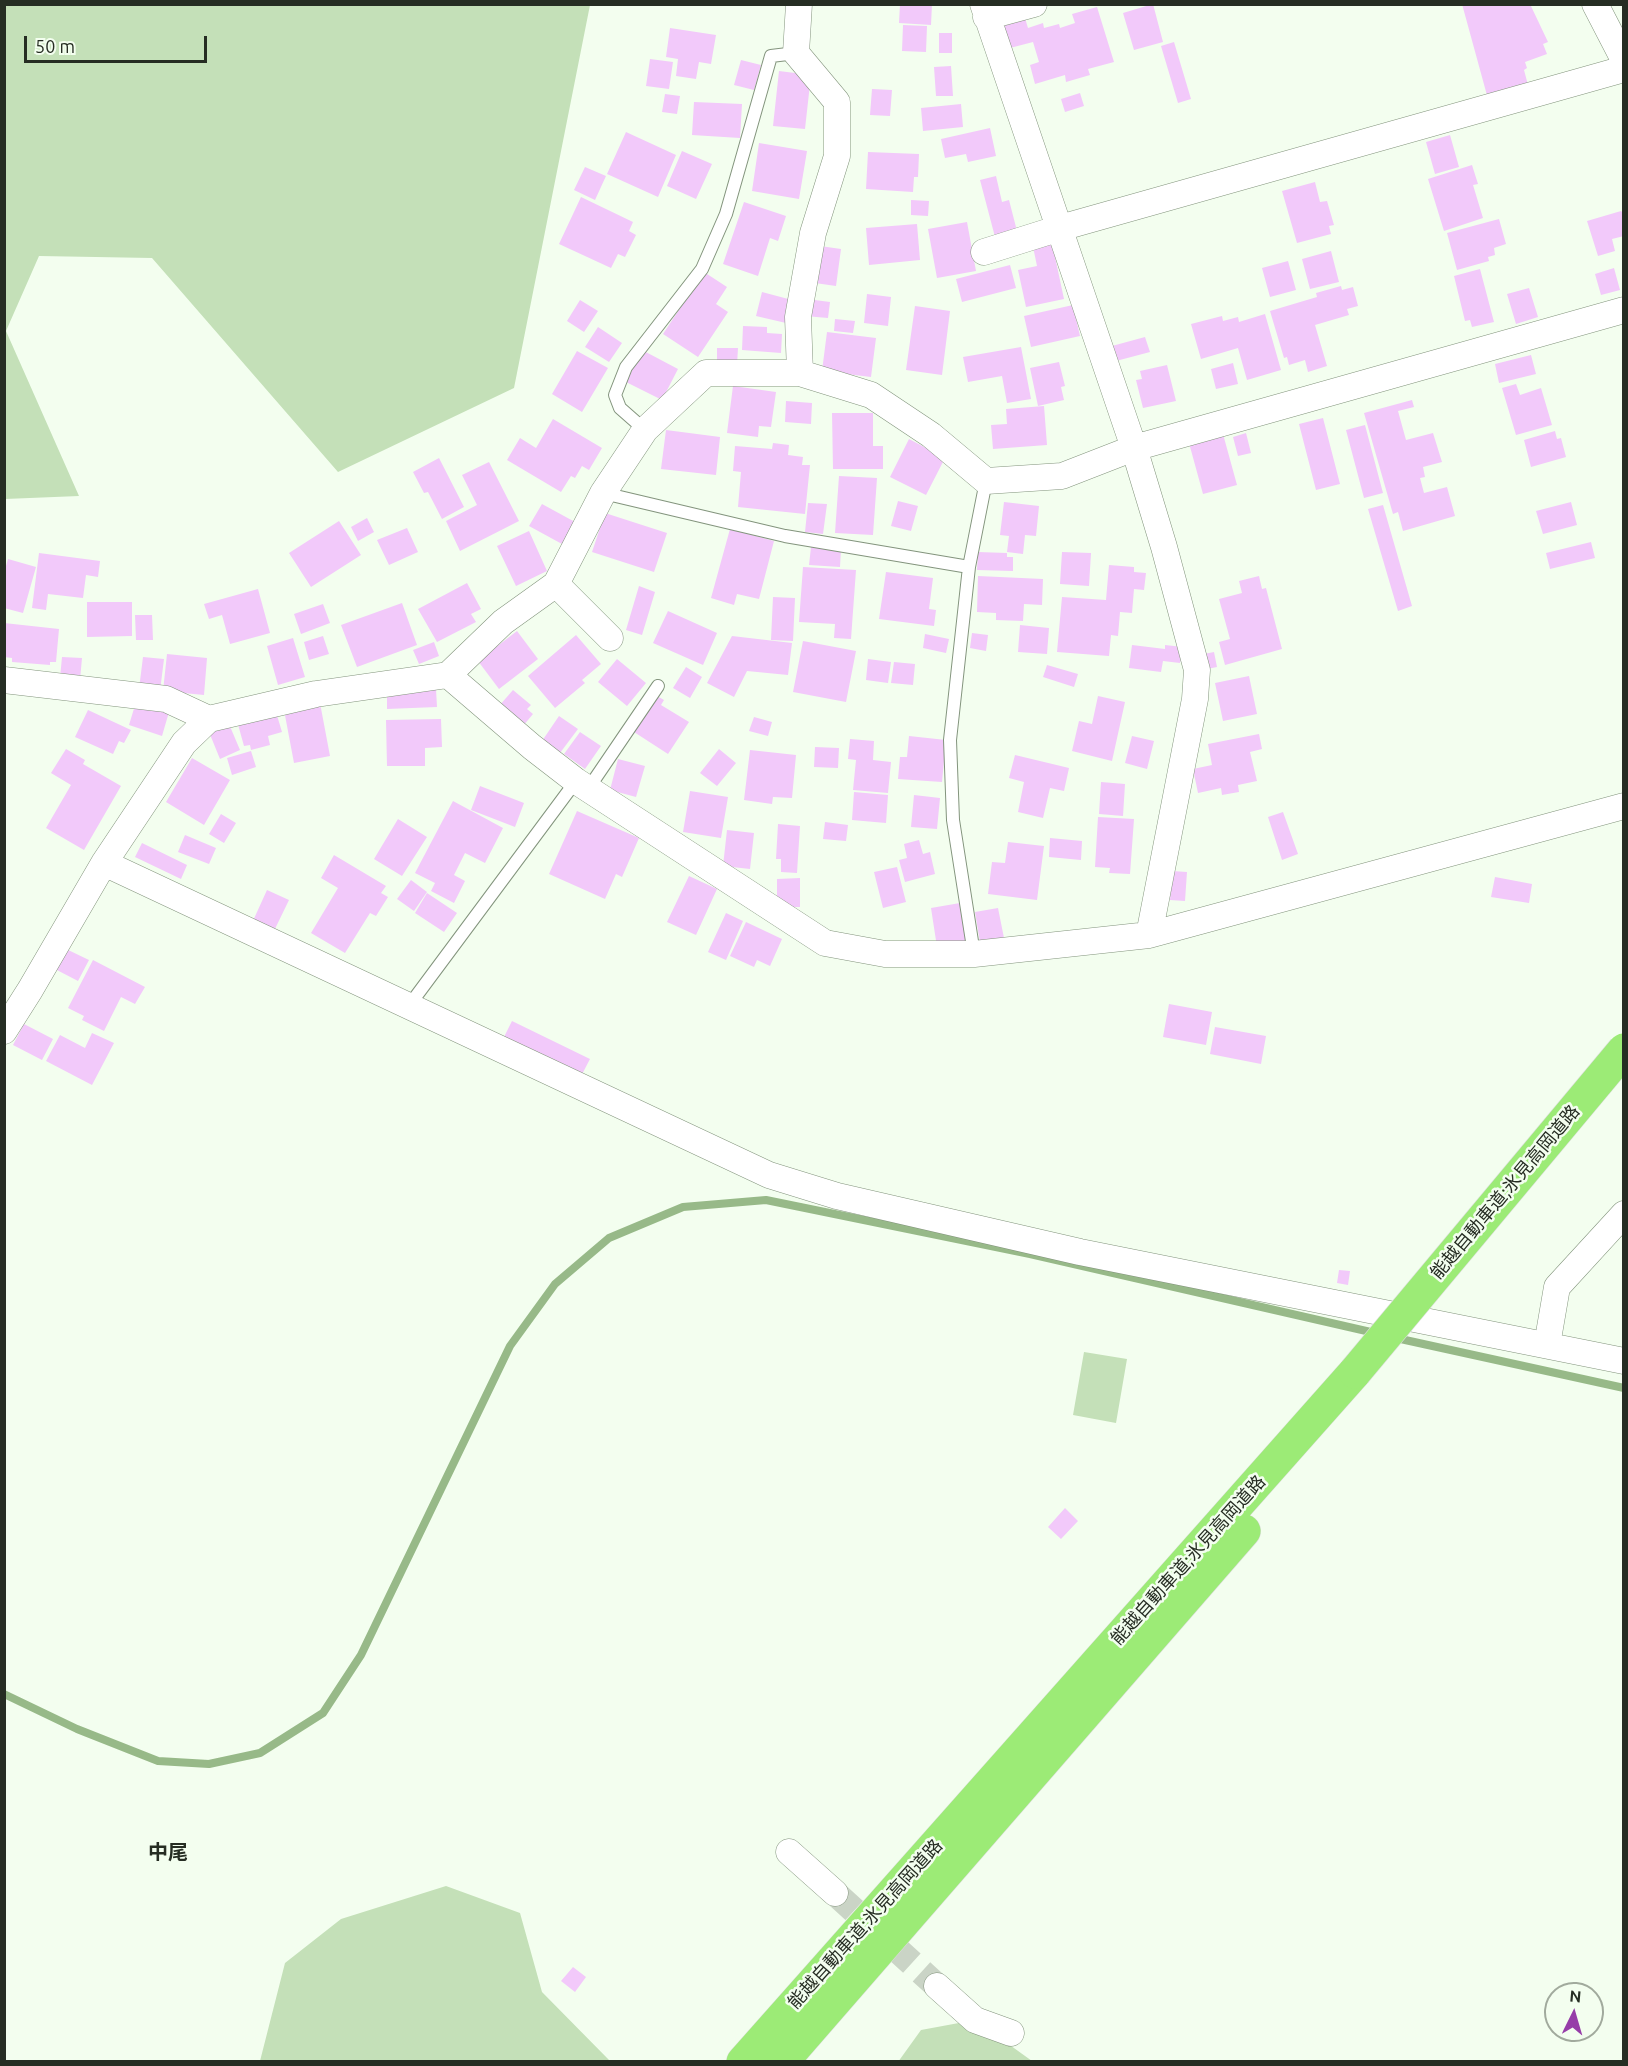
<!DOCTYPE html>
<meta charset="utf-8">
<style>
body{margin:0}
#map{position:relative;width:1628px;height:2066px;overflow:hidden;background:#f3feef;font-family:Ubuntu,sans-serif}
canvas{display:block}
.frame{position:absolute;inset:0;border:6px solid #262d23;pointer-events:none}
.north{position:absolute;left:1544px;top:1982px;width:60px;height:60px;box-sizing:border-box;background:#f3feef;border:2px solid #a1aa9d;border-radius:50%;rotate:5deg;font-size:16px;font-weight:700;line-height:24px;text-align:center;color:#262d23}
.north::after{content:'';display:block;margin:auto;width:21px;height:27px;background:#963da8;clip-path:polygon(50% 0,100% 100%,50% 72%,0 100%)}
.scale{position:absolute;left:24px;top:36px;width:183px;height:27px;box-sizing:border-box;border:3px solid #262d23;border-top:0;padding-left:8px;font-size:18px;line-height:21px;white-space:nowrap;color:#262d23;-webkit-text-stroke:4px #f3feef;paint-order:stroke}
</style>
<div id="map">
<canvas width="1628" height="2066"></canvas>
<div class="frame"></div>
<div class="north">N</div>
<div class="scale">50 m</div>
</div>
<script>
const context = document.querySelector('canvas').getContext('2d');
context.lineJoin = 'round';
function paint(path, color) {
  context.fillStyle = color;
  context.fill(path, 'evenodd');
}
function stroke(path, color, width, dash) {
  context.strokeStyle = color;
  context.lineWidth = width;
  context.lineCap = dash ? 'butt' : 'round';
  context.setLineDash(dash || []);
  context.stroke(path);
}
function label(font, color, halo, rows, align = 'center') {
  context.font = font + ' Ubuntu,"Noto Sans JP",sans-serif';
  context.lineWidth = 5;
  context.setLineDash([]);
  context.textBaseline = 'middle';
  context.strokeStyle = halo;
  context.fillStyle = color;
  for (const [text, x, y, turn = 0] of rows) {
    context.save();
    context.translate(x, y);
    context.rotate((+turn || 0) * Math.PI / 180);
    context.textAlign = isNaN(turn) ? turn : align;
    if (halo) context.strokeText(text, 0, 0);
    context.fillText(text, 0, 0);
    context.restore();
  }
}
paint(new Path2D(`
 M4,5H590L514,388L338,472L152,258L39,256L6,331L79,496L5,499Z
 M1084,1352L1127,1359L1116,1423L1073,1415Z
 M446,1886L520,1913L542,1992L610,2061H260L285,1963L341,1919Z
 M975,2020L1032,2061L898,2062L921,2030Z`), '#c4e0b8');
stroke(new Path2D(`
 M1396,1338L1624,1388
 M4,1694L77,1729L158,1761L209,1764L260,1753L323,1713L361,1655L510,1346L555,1284L609,1238L683,1207L766,1200L1030,1254L1375,1333`), '#97b988', 8);
paint(new Path2D(`
 M900,4H932L931,25L899,23Z
 M1153,4L1163,42L1134,50L1123,13Z
 M1462,4H1530L1548,42L1543,44L1547,54L1525,62L1527,68L1524,70L1528,85L1488,99Z
 M1097,7L1114,62L1088,69L1090,75L1066,82L1065,75L1035,84L1030,65L1039,62L1033,42L1010,48L1003,24L1025,18L1028,28L1043,23L1044,28L1059,24L1060,28L1075,23L1072,14Z
 M903,25L927,26L926,52L902,51Z
 M670,28L716,35L711,64L699,62L696,79L676,76L678,59L666,57Z
 M939,33H952V53H939Z
 M1174,42L1191,99L1178,103L1161,46Z
 M650,59L673,62L669,89L646,86Z
 M741,60L761,65L754,90L734,85Z
 M951,66L953,96H936L934,67Z
 M779,71L811,75L805,129L773,126Z
 M872,89L892,90L890,116L870,115Z
 M1080,93L1084,106L1065,112L1061,99Z
 M665,94L680,96L677,114L662,112Z
 M694,102L742,104L740,138L692,135Z
 M961,104L963,127L923,131L921,108Z
 M990,128L996,156L968,162L966,154L945,158L941,139Z
 M626,132L676,155L658,197L607,174Z
 M1450,135L1459,167L1435,174L1426,142Z
 M759,143L807,151L799,199L752,191Z
 M682,151L712,164L696,199L667,186Z
 M868,152L919,154L918,177H914L913,192L866,189Z
 M1472,165L1478,184L1473,185L1483,218L1444,231L1428,179Z
 M585,167L606,176L595,200L574,190Z
 M996,176L1002,202L1009,200L1017,231L995,237L980,180Z
 M1315,182L1320,202L1327,201L1334,225L1329,226L1331,234L1297,243L1282,191Z
 M581,197L633,222L629,231L636,235L625,257L618,254L611,268L559,244Z
 M911,200L929,201L928,216L911,215Z
 M744,202L786,216L778,241L770,238L758,276L723,264Z
 M1621,211L1624,214V236L1612,239L1615,251L1598,256L1587,221Z
 M1499,219L1506,244L1494,248L1495,255L1488,257L1489,261L1457,270L1447,233Z
 M967,222L976,271L937,278L928,229Z
 M917,224L920,260L869,265L866,228Z
 M1051,238L1064,299L1026,307L1018,270L1037,266L1032,242Z
 M820,246L841,249L836,286L815,283Z
 M1331,251L1339,282L1310,289L1302,259Z
 M1288,261L1296,290L1270,297L1262,268Z
 M1010,265L1016,288L962,302L956,279Z
 M1614,268L1620,290L1601,295L1595,274Z
 M1480,269L1494,322L1472,327L1470,320L1465,321L1454,276Z
 M704,272L727,287L716,304L728,312L698,357L663,334Z
 M1341,286L1342,290L1353,287L1358,306L1347,309L1349,315L1315,325L1327,366L1308,372L1305,360L1289,365L1287,357L1284,358L1270,311L1317,297L1316,293Z
 M1529,288L1538,317L1516,324L1507,294Z
 M762,292L792,300L786,323L756,316Z
 M867,294L891,297L888,326L864,323Z
 M807,299L830,302L828,318L805,316Z
 M580,300L598,311L584,332L567,321Z
 M1073,305L1080,336L1031,347L1024,316Z
 M915,306L950,311L942,375L906,370Z
 M1265,314L1281,370L1247,380L1238,348L1201,359L1191,324L1222,316L1223,321L1238,317L1239,322Z
 M835,319L855,321L853,333L834,331Z
 M743,326L767,327V333L782,334L781,353L742,350Z
 M598,327L622,343L609,362L585,347Z
 M827,332L876,338L871,377L822,371Z
 M1145,337L1150,352L1116,361L1112,346Z
 M1021,347L1031,399L1007,403L1002,376L968,382L963,357Z
 M717,348H738L737,365H717Z
 M642,350L678,369L662,400L626,382Z
 M577,351L608,368L582,412L552,394Z
 M1531,355L1536,374L1499,383L1495,364Z
 M1059,362L1065,386L1061,387L1064,400L1038,406L1030,368Z
 M1233,363L1238,384L1216,389L1211,369Z
 M1167,365L1176,401L1143,408L1136,380L1142,379L1140,371Z
 M1516,384L1520,395L1541,388L1552,425L1516,435L1502,388Z
 M733,386L776,392L771,427L759,426L758,437L727,433Z
 M1412,400L1414,407L1398,411L1406,440L1433,433L1442,462L1423,467L1425,477L1420,478L1424,493L1447,487L1455,516L1403,531L1398,512L1393,514L1364,413Z
 M786,401L812,403L811,424L785,422Z
 M1044,406L1047,445L993,449L991,425L1007,424L1006,409Z
 M832,413H873V446H883V469H833Z
 M1323,418L1340,484L1316,490L1299,424Z
 M553,419L602,448L589,470L582,466L575,478L571,476L561,492L507,460L520,438L536,448Z
 M1365,425L1383,493L1364,498L1346,430Z
 M666,430L720,437L716,475L661,469Z
 M1555,431L1557,439L1561,438L1566,457L1531,467L1524,440Z
 M1246,433L1251,453L1238,456L1233,437Z
 M1223,434L1237,485L1203,494L1189,443Z
 M909,439L945,458L926,495L890,477Z
 M773,443L789,445L788,455L803,457L802,465H810L805,514L738,507L741,472L733,471L735,446L772,449Z
 M439,458L464,507L442,519L428,492L424,493L413,472Z
 M489,462L519,521L460,551L446,521L477,505L462,475Z
 M839,476L877,478L873,535L835,533Z
 M898,501L918,506L911,531L891,526Z
 M1004,502L1039,506L1036,536L1025,535L1023,554L1007,552L1009,536L1000,535Z
 M1571,502L1577,525L1543,534L1536,511Z
 M808,503L827,504L823,534L805,532Z
 M542,504L575,522L562,544L529,526Z
 M1383,505L1412,606L1398,611L1368,509Z
 M605,513L667,533L654,572L592,552Z
 M367,518L374,532L358,541L351,527Z
 M339,521L361,555L311,587L289,553Z
 M407,528L418,552L389,565L377,540Z
 M730,529L774,541L759,599L737,594L734,605L711,598Z
 M529,531L547,571L516,586L497,546Z
 M1591,542L1595,558L1550,569L1546,553Z
 M811,547L841,549L840,567L809,565Z
 M978,552L1007,553V557H1013V571L977,570Z
 M1062,552L1091,553L1089,586L1060,584Z
 M39,553L100,561L98,577L86,575L83,598L48,594L46,610L32,608Z
 M8,559L36,567L23,613L4,608V573Z
 M1109,565L1134,567V572L1146,573L1144,590L1134,589L1132,613L1120,612L1118,636L1111,635L1109,656L1057,652L1062,597L1106,600Z
 M803,567L856,570L851,639L834,638L835,624L799,622Z
 M886,572L933,578L929,609L936,610L934,626L879,619Z
 M978,576L1043,579L1042,605L1024,604L1023,621L996,620V613L977,612Z
 M1259,576L1262,589L1266,588L1282,649L1225,665L1219,642L1230,639L1219,599L1242,593L1239,581Z
 M467,583L481,609L471,614L476,622L437,642L418,609Z
 M639,586L655,592L642,635L626,630Z
 M258,589L270,633L230,644L222,615L209,619L204,604Z
 M773,597L795,598L793,641L771,640Z
 M87,602H132V636L87,637Z
 M402,603L417,645L357,667L341,625Z
 M323,604L330,623L301,634L294,614Z
 M668,611L717,633L703,665L653,643Z
 M135,615H152L153,640H136Z
 M4,623L59,629L56,662H50V665L12,662V658L4,657Z
 M1020,625L1049,628L1047,654L1018,652Z
 M517,631L538,659L499,689L478,661Z
 M972,633L988,635L986,651L970,648Z
 M925,634L949,639L946,653L923,648Z
 M576,635L601,664L582,680L585,683L555,708L528,676Z
 M323,636L329,654L309,660L304,642Z
 M732,636L792,643L788,675L747,671L734,697L707,683Z
 M293,638L305,677L278,685L267,646Z
 M803,641L856,651L846,702L793,692Z
 M434,642L439,656L419,664L413,650Z
 M1132,645L1165,649V645L1183,647L1180,663L1163,661L1161,672L1129,668Z
 M1214,652L1217,667L1207,669L1204,654Z
 M167,654L207,658L204,695L163,691Z
 M62,657L82,658L80,680L60,678Z
 M143,657L164,659L160,691L139,689Z
 M617,659L646,683L627,706L598,682Z
 M868,659L891,662L888,683L866,680Z
 M894,662L915,664L913,685L891,683Z
 M1047,665L1078,674L1074,687L1043,677Z
 M686,667L702,677L690,698L673,688Z
 M1249,676L1257,714L1223,721L1215,683Z
 M436,689L437,707L387,709V691Z
 M513,690L531,705L527,709L533,714L523,726L499,706Z
 M657,696L664,700L661,705L689,722L668,754L634,732Z
 M1098,696L1125,702L1112,761L1072,751L1079,721L1092,724Z
 M136,702L169,712L162,736L129,725Z
 M320,703L330,756L294,763L284,710Z
 M88,710L131,730L124,743L119,741L113,754L75,737Z
 M276,712L282,732L268,736L270,745L251,750L250,745L244,746L237,721Z
 M559,716L578,729L560,753L542,741Z
 M754,717L772,722L768,736L749,731Z
 M441,719L442,747L425,748V766H387L386,720Z
 M229,724L240,750L220,759L209,732Z
 M580,732L601,746L585,769L564,754Z
 M1259,734L1262,749L1250,752L1257,781L1238,785L1239,792L1222,795L1221,788L1198,793L1193,769L1212,765L1208,744Z
 M909,736L946,740L942,782L898,779L900,757H907Z
 M1132,736L1154,741L1147,769L1125,763Z
 M850,739L874,741L873,760L891,762L888,793L853,790L856,760L848,759Z
 M815,747L839,748L838,768L814,767Z
 M66,749L85,760L83,764L121,786L84,850L46,828L71,785L51,773Z
 M719,749L736,763L717,786L700,773Z
 M750,750L796,755L792,798L773,797L772,804L744,800Z
 M251,751L256,767L232,775L227,758Z
 M1015,755L1069,768L1064,791L1050,788L1043,818L1018,812L1024,782L1009,778Z
 M192,758L230,780L204,825L166,802Z
 M618,759L645,766L636,797L610,790Z
 M1101,782L1125,784L1123,816L1099,814Z
 M480,786L524,803L515,827L471,810Z
 M690,791L728,797L721,838L683,832Z
 M854,792L888,795L886,823L852,820Z
 M914,795L940,798L937,829L911,827Z
 M453,801L503,828L485,863L465,853L454,875L465,881L454,903L431,891L435,883L415,873Z
 M577,811L639,838L622,877L616,874L605,899L549,874Z
 M1283,812L1298,854L1282,860L1268,817Z
 M221,814L236,823L224,843L209,834Z
 M1098,817L1134,819L1130,874L1109,873L1110,868L1095,867Z
 M398,819L427,837L402,876L374,859Z
 M825,822L848,825L846,841L823,839Z
 M778,824L800,826L797,873L781,872V859H776Z
 M727,830L754,833L750,869L723,866Z
 M185,835L216,848L209,864L178,852Z
 M1050,838L1082,841L1081,860L1049,857Z
 M919,840L923,854L930,852L935,874L905,882L899,860L907,858L904,844Z
 M1008,842L1044,846L1037,900L988,894L992,862L1005,863Z
 M142,843L187,865L181,879L135,857Z
 M334,855L386,886L381,893L388,897L376,916L370,913L345,953L311,933L338,888L321,878Z
 M897,867L906,902L883,908L874,872Z
 M1172,871L1187,872L1185,901L1170,900Z
 M689,876L717,889L696,935L667,922Z
 M1495,877L1532,884L1529,903L1491,897Z
 M800,878V907H777V879Z
 M411,880L427,892L414,911L397,899Z
 M267,890L289,900L273,933L252,923Z
 M427,893L457,913L444,932L415,913Z
 M960,903L966,942L937,947L931,908Z
 M998,908L1004,938L980,942L975,912Z
 M726,913L743,921L726,960L708,952Z
 M746,922L782,939L770,966L757,960L754,967L730,956Z
 M64,948L89,960L78,981L53,968Z
 M93,960L145,987L135,1004L121,997L104,1031L82,1020L84,1016L68,1008Z
 M1169,1004L1212,1012L1206,1045L1163,1037Z
 M512,1021L590,1059L578,1082L500,1045Z
 M24,1024L53,1039L42,1060L13,1045Z
 M1215,1027L1266,1036L1261,1064L1210,1054Z
 M92,1033L114,1043L92,1085L46,1061L60,1035L85,1048Z
 M1339,1270L1350,1271L1348,1285L1337,1283Z
 M1065,1508L1078,1521L1061,1539L1048,1527Z
 M573,1967L586,1977L575,1992L561,1981Z`), '#f2c9fa');
stroke(new Path2D(`
 M835,1893L937,1986`), '#cad4c6', 26, [26, 13]);
const service = new Path2D(`
 M645,430L620,408L615,395L626,367L702,269L726,214L771,56L796,53
 M603,493L785,536L969,567
 M588,789L658,686
 M974,954L953,820L950,740L969,567L986,481
 M408,1007L576,781`);
const minor = new Path2D(`
 M799,4L796,53L837,102V156L813,233L798,317L800,373
 M983,4L1134,448L1164,547L1197,670L1195,699L1149,935
 M1595,4L1624,60
 M986,17L1034,4
 M984,252L1060,228L1624,69
 M556,584L610,638
 M448,675L532,747L576,781L825,943L885,954H974L1149,935L1624,806
 M4,680L166,699L209,719
 M104,863L769,1175L837,1196L1080,1252L1624,1361
 M4,1031L30,990L104,863L184,743L209,719L316,694L448,675L503,622L556,584L603,493L645,430L706,373H800L871,395L931,435L986,481L1062,476L1134,448L1624,310
 M1547,1345L1557,1287L1624,1214
 M789,1852L835,1893
 M937,1986L975,2020L1011,2033`);
const motorway = new Path2D(`
 M743,2062L1355,1372
 M782,2062L1244,1531`);
stroke(service, '#83947d', 14);
stroke(minor, '#83947d', 27);
stroke(motorway, '#dcdddc', 34);
stroke(service, '#fff', 12);
stroke(minor, '#fff', 26);
stroke(motorway, '#9ceb76', 33);
const motorwayBridge = new Path2D(`
 M1355,1372L1624,1050`);
stroke(motorwayBridge, '#dcdddc', 34, []);
stroke(motorwayBridge, '#9ceb76', 33);
label('18px', '#262d23', '#f3feef', [
 ["能越自動車道;氷見高岡道路",1505,1192,-50],
 ["能越自動車道;氷見高岡道路",1188,1560,-48],
 ["能越自動車道;氷見高岡道路",865,1924,-48]
]);
label('bold 20px', '#262d23', '#f3feef', [
 ["中尾",168,1852]
]);
</script>
